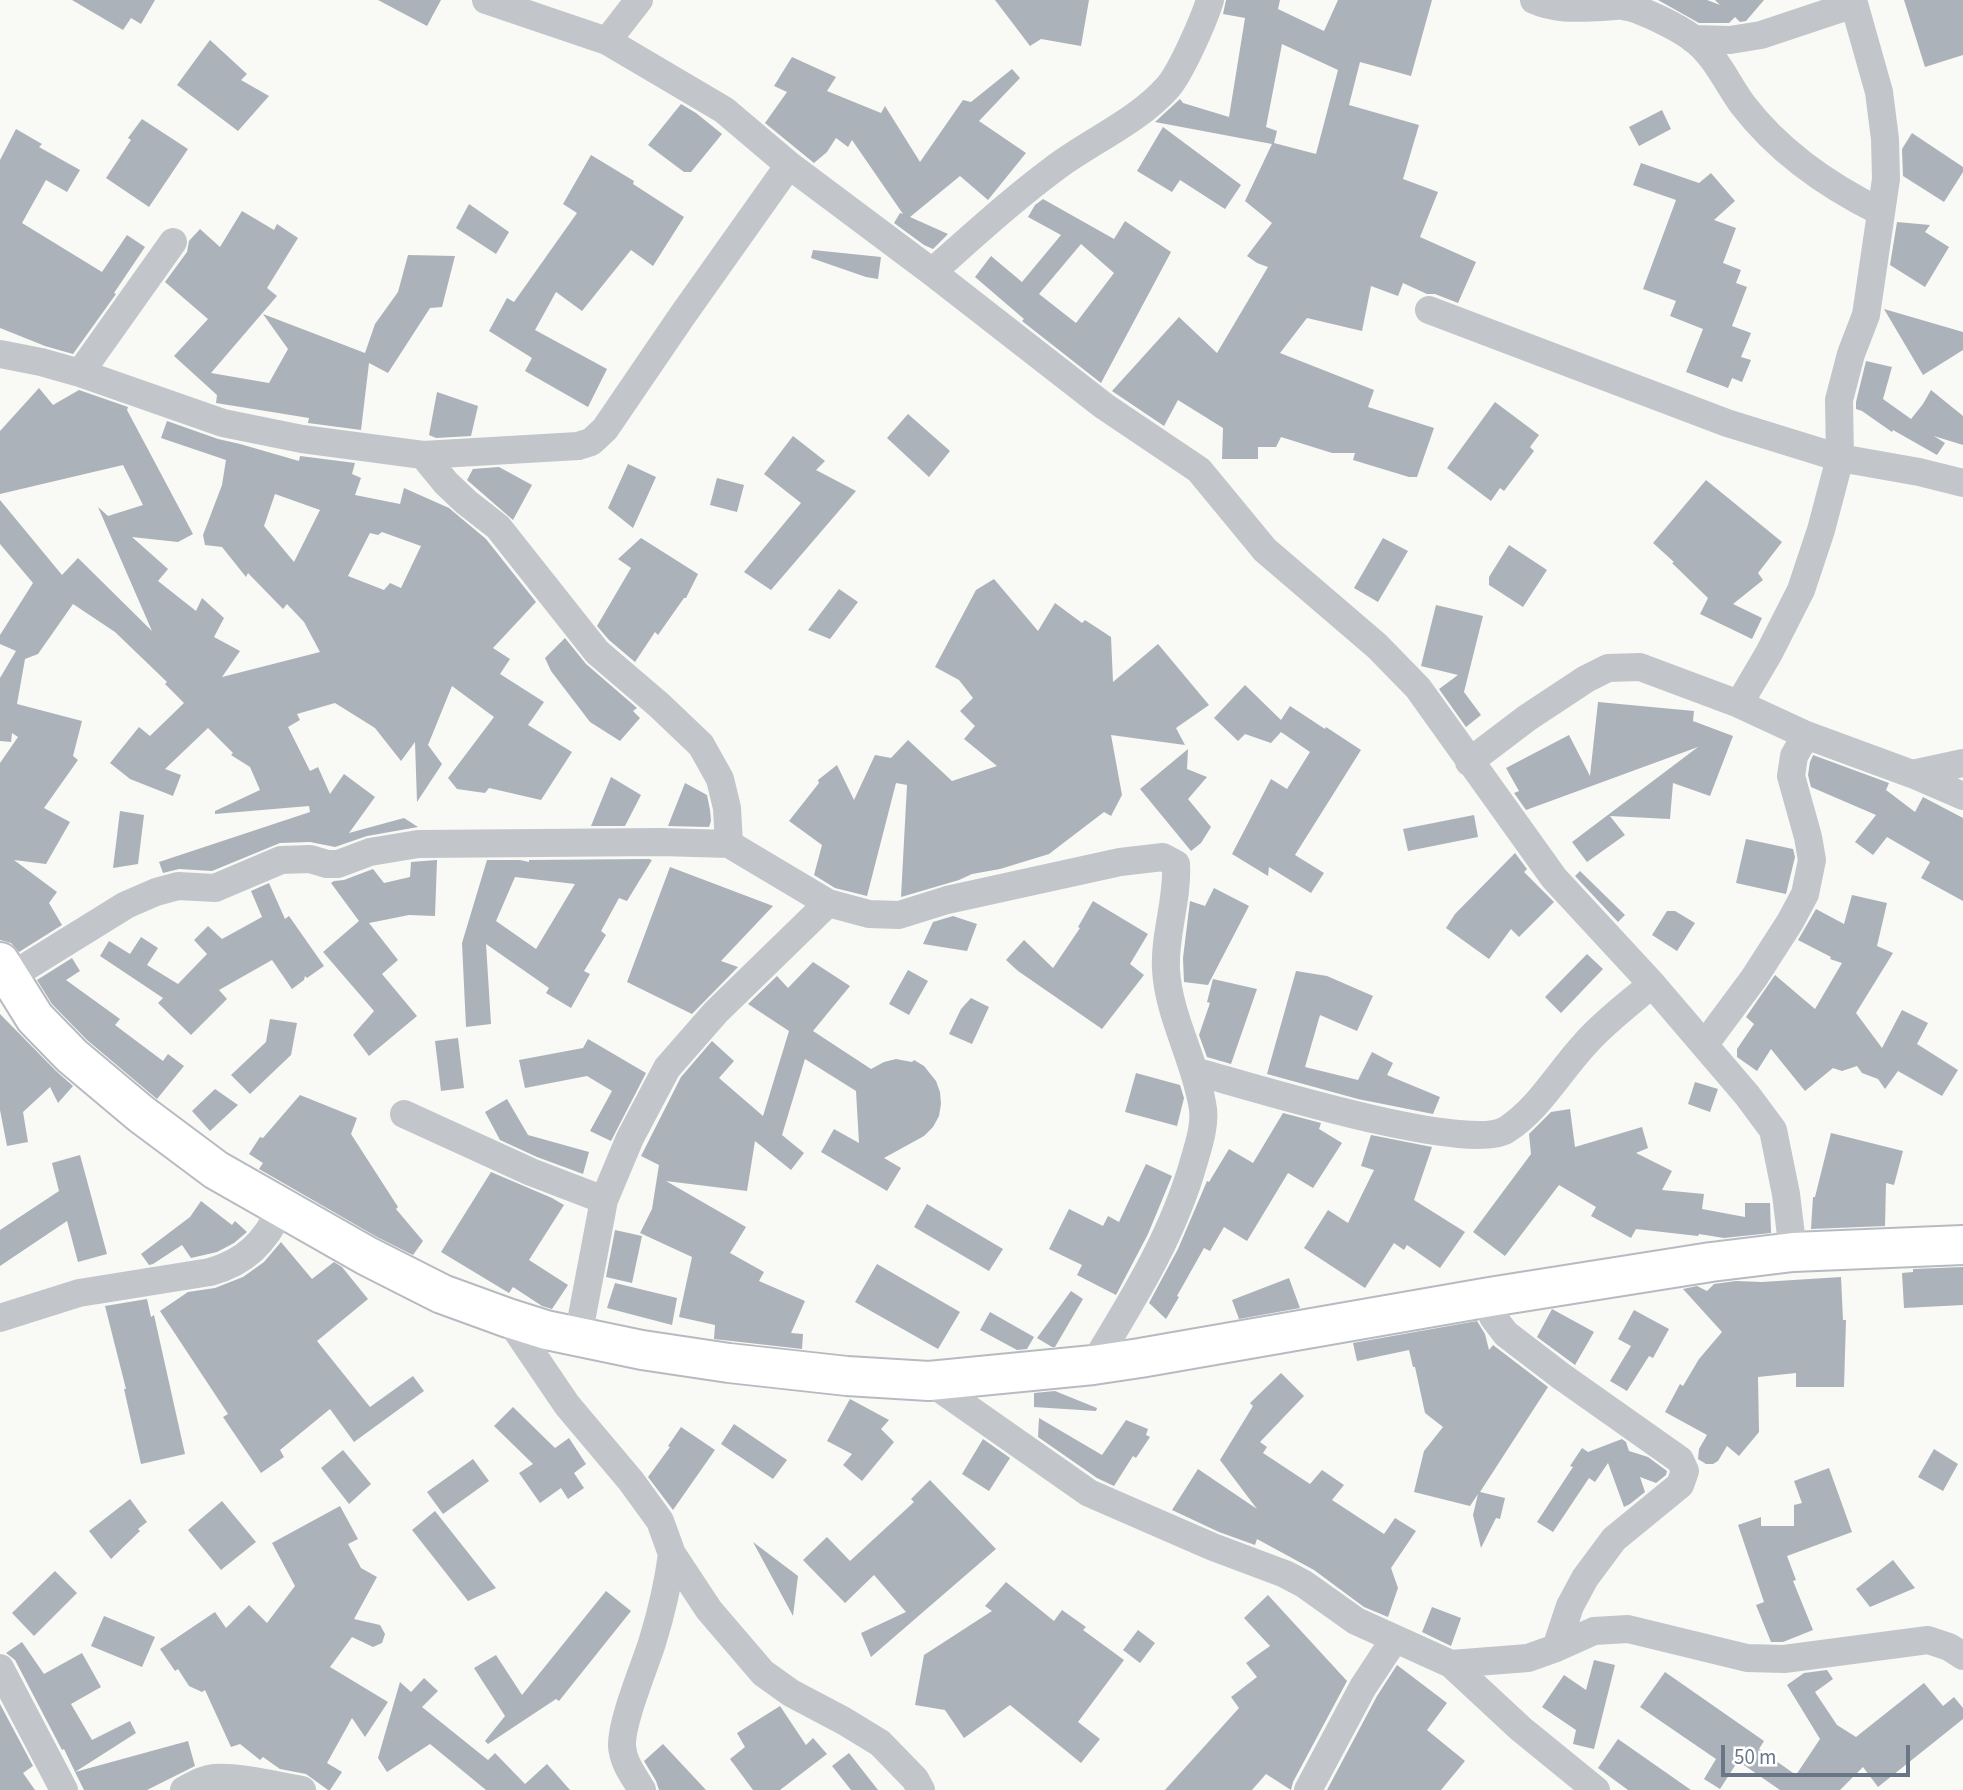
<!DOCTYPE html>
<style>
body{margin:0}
#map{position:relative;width:1963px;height:1790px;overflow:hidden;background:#f9f9f6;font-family:"Source Sans 3",sans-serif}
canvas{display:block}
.scale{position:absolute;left:1721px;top:1745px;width:189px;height:32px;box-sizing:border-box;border:4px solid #687687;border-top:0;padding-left:9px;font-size:21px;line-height:24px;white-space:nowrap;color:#687687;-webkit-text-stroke:5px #fff;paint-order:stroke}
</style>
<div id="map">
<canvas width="1963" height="1790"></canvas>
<div class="scale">50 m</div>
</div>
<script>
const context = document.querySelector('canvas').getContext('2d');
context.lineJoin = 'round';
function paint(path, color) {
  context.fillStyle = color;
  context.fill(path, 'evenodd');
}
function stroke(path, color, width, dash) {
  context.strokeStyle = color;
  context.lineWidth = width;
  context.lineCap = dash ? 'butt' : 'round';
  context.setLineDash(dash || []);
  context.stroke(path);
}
paint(new Path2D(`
 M72,0H155L141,24L131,18L123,30Z
 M378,0H441L427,26Z
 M995,0H1089L1081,46L1041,39L1030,46Z
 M1226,0H1280L1278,9L1324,31L1338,0H1432L1411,76L1360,62L1349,105L1419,125L1403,179L1438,192L1420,237L1476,262L1458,303L1435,294H1427L1403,283L1398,296L1371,286L1362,331L1307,318L1280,353L1374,390L1368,407L1434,428L1417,477H1409L1353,460L1355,453H1332L1281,437L1276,447H1258V459H1222L1223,428L1178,400L1164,426L1112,391L1179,317L1217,353L1268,267L1257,263L1247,256L1272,223L1245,201L1272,144L1155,122L1180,99L1183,103L1229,117L1245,18L1223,14ZM1282,44L1338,70L1316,154L1274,143L1277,131L1266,127Z
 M1658,0H1707L1720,5L1715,0H1764L1746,21L1740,22L1735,17L1729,23H1699Z
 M1904,0H1963V55L1925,67Z
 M210,40L247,74L241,80L269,96L238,131L177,85Z
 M792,57L836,77L827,91L881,113L885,106L920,162L963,100L971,102L1012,69L1020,78L979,121L1026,153L988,200L960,176L910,217L948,234L933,249L924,245L894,223L900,213L903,214L852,140L848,147L836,138L827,152L814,163L765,123L787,92L774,86Z
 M681,104L696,113L722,134L691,172H684L648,145Z
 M1662,110L1671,129L1639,146L1629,127Z
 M142,119L188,149L149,207L106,178L131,140L128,138Z
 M1163,127L1241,185L1225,209L1180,180L1172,192L1137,171Z
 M16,129L42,144L39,147L80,170L67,192L46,180L22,223L102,272L127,235L145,247L114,293L116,294L73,354L45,346L0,328V160Z
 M1912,133L1963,167V172L1944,202L1903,176L1902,149Z
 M591,155L634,181L633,184L684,217L653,266L631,250L582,311L556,292L535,330L607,369L588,407L525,371L532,358L489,331L507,298L514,302L577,213L563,204Z
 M1641,163L1699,183L1711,173L1735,201L1714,220L1736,228L1723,263L1741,270L1736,283L1747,287L1732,326L1751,333L1741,357L1751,360L1742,382L1732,378L1728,388L1686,372L1703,329L1670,316L1676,301L1643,289L1676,200L1633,185Z
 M1043,199L1114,239L1125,221L1171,252L1101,383L1022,321L1024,319L975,277L991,256L1022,282L1061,235L1028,217L1035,205ZM1081,244L1114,273L1076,323L1039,294Z
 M469,204L509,232L496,254L456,228Z
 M242,211L274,230L277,224L298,238L267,288L277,296L211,373L269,383L288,349L263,314L365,353L375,324L398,292L408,255L455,256L442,307L430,308L388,373L369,363L361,430L308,423L309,418L216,403L217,395L174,356L208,319L165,282L187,252L189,241L200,229L220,247Z
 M1897,222L1930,225L1925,232L1949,247L1925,287L1890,265Z
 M813,250L881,257L878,279L866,277L811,258Z
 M1884,309L1963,332V350L1923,375Z
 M1866,361L1892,367L1883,399L1911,419L1923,404L1931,390L1963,416V445L1934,436L1945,443L1937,455L1893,430L1892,432L1862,411L1856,409V402Z
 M39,388L53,405L79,390L128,407L127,410L193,534L178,542L132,537L168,569L158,581L196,611L202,598L224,618L214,637L240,651L222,677L320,652L304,622L287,604L283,609L248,573L246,577L222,547L205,545L203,535L222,485L226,460L161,438L167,421L218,439L240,444L299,461L300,456L355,463L352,474L361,478L355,495L400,504L404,488L449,508L486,539L536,602L493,648L510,659L500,674L544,702L528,725L572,752L541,800L489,788L485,793L457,789L448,778L494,717L452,686L428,745L442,764L417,802L415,742L401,761L375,728L335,703L297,714L300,720L288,727L310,771L318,767L330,794L344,774L375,797L349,833L404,818L418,827L367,836L335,847L310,842L280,843L212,871L179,869L163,873L159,862L310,812L309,806L215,814V811L260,790L250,767L231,755L233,753L208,728L165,769L181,775L173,796L130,779L110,763L139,727L150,736L184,703L165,684L167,682L115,632L73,604L38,654L25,659L17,704L82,721L73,756L78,760L44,808L70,822L46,864L14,860L57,892L49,903L62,925L19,952L11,943L0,940V763L18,737L12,733L11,742L0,741V678L16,651L0,644V635L33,583L0,544V500L62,575L78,558L152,631L98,507L108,516L143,505L123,465L0,494V431ZM275,494L320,510L294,562L264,526ZM382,532L421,546L401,588L390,583L384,590L348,576L370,533L378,535Z
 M437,392L478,406L471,436L436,438L429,435Z
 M1495,402L1539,435L1530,447L1534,451L1504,491L1500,488L1491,501L1447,468Z
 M908,414L950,451L929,477L887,438Z
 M793,436L825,461L816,470L856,491L771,590L744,572L801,503L764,474Z
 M628,464L656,477L633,528L608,508Z
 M499,467L532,485L513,520L467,480L473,469Z
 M717,478L744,485L737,512L710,505Z
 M1706,480L1782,542L1758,573L1763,580L1733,604L1762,618L1752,639L1700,614L1708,598L1672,563L1674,562L1653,543Z
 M641,538L698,574L686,598H684L658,635L655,632L635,662L609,640L597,626L631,568L618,559Z
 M1383,538L1408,551L1378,602L1354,588Z
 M1509,545L1547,570L1523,607L1489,585V577Z
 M994,579L1038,631L1055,603L1082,623L1085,620L1111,637L1113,682L1158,644L1209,705L1176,728L1185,745L1111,735L1122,795L1111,816L1104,812L1049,854L1000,869L972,874L959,880L901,897L907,785L896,783L867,896L835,888L814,875L822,845L789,821L819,783L818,780L837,765L854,800L875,755L891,758L908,740L952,781L997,766L964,739L975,726L960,711L973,698L959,680L935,667L976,590Z
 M839,589L858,602L830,639L808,630Z
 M1436,605L1483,616L1464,692L1481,715L1466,727L1439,689L1458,675L1421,666Z
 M565,638L586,664L637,708L633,711L640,718L620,741L590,722L551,671L545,658Z
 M1245,685L1281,720L1290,706L1325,729L1326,727L1361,750L1295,855L1324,873L1311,893L1269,867L1268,876L1232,854L1271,779L1287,789L1310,752L1281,732L1271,743L1245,734L1238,741L1214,718Z
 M1598,702L1694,711L1693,721L1733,736L1710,796L1673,783L1670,819L1610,816L1625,835L1587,862L1572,842L1698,747L1526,810L1514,793L1519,791L1506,768L1569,735L1590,776Z
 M1188,749L1187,769L1207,777L1188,799L1211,827L1201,843L1191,851L1140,789Z
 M1813,755L1889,783L1886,790L1915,812L1923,797L1963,818V901L1921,878L1930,862L1887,837L1873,855L1855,842L1876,815L1811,787L1808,775L1810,762Z
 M611,777L641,795L625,826H591Z
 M685,783L707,795L710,810L711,821L709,827L668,826Z
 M120,811L144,815L138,864L113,868Z
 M1474,815L1478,837L1408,851L1403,829Z
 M1746,839L1793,849L1795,857L1786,894L1736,883Z
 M1515,853L1527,869L1524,872L1554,902L1519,937L1511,929L1489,959L1446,928L1455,914Z
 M649,859L652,860L627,901L619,898L601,931L606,935L584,971L590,974L571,1008L546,993L549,988L486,944L491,1024L466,1027L462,943L487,860H520L529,862V860ZM515,877L575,884L536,949L496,921Z
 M437,860L435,916L409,915L369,923L398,960L382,974L417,1016L369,1056L353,1035L374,1011L323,952L359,921L331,883L334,881L344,880L373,869L384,883L410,877L411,862Z
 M670,867L773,906L721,961L738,967L692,1014L627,982Z
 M1580,871L1625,915L1618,922L1575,876Z
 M269,883L285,919L289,916L324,966L307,978L305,976L304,980L292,989L272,960L219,990L227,999L191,1035L158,1003L163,998L100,956L109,941L130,954L141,937L158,948L147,965L178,984L207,954L194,940L208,926L222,939L262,917L251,891Z
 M1214,888L1249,906L1208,985L1184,982L1183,958L1190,901L1205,906Z
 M1852,895L1887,903L1877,946L1893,953L1856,1013L1882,1048L1902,1010L1928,1023L1917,1044L1958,1070L1942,1096L1898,1071L1885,1089L1878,1079L1862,1073L1857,1066L1842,1071L1833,1068L1805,1091L1771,1049L1757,1071L1737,1057V1049L1754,1024L1746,1017L1775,975L1815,1009L1842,963L1830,959L1831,957L1798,940L1816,909L1844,924Z
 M1093,901L1148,934L1130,964L1144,975L1102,1029L1018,971L1006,960L1024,940L1053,968L1080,928L1078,927Z
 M1667,911H1675L1695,923L1677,951L1652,935Z
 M953,916L977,924L967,951L923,944L933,922Z
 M1587,954L1603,969L1561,1013L1545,997Z
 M72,958L80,971L66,980L120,1019L115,1025L163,1061L168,1054L184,1066L157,1099L87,1040L52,1004L37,980Z
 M813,962L850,986L813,1031L871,1069L884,1062L896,1059L912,1062L914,1060L924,1066L936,1081L940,1092L941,1104L939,1116L933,1127L924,1136L884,1158L901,1168L887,1191L821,1152L834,1129L859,1143L856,1091L805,1059L782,1135L804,1153L791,1170L755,1141L747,1191L666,1181L746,1227L730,1253L764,1272L759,1281L805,1301L791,1333L803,1334L802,1349L714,1339L715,1325L679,1317L692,1257L640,1233L652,1209L659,1165L641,1156L681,1077L712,1041L734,1061L719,1078L763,1116L789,1031L748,1004L777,976L788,988Z
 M908,970L928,981L909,1015L889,1004Z
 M1296,971L1327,976L1373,996L1357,1031L1320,1015L1305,1067L1358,1080L1372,1052L1393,1063L1387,1075L1440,1097L1433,1114L1358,1099L1267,1074Z
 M1213,979L1257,989L1231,1064L1207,1057L1199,1035L1210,1003L1207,1002Z
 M971,998L989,1007L972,1044L949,1034L961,1009Z
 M0,1014L56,1071L73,1086L58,1103L50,1087L23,1112L28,1142L7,1146L0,1110Z
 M270,1019L297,1023L291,1055L250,1094L231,1075L266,1042Z
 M458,1038L464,1088L441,1091L435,1041Z
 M588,1039L646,1073L611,1141L590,1131L612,1091L587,1076L525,1088L519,1060L583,1048Z
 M1136,1073L1180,1085L1184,1098L1177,1126L1125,1112Z
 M1695,1082L1718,1089L1710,1112L1688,1104Z
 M215,1089L238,1105L210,1131L192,1111Z
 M300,1095L357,1118L351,1134L398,1207L396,1209L423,1241L413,1255L377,1237L259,1169L263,1163L249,1154L260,1137L263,1138Z
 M507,1099L528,1135L589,1152L583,1174L537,1157L500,1140L485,1112Z
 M1570,1109L1575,1147L1642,1127L1648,1148L1636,1153L1672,1171L1662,1190L1704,1194L1702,1209L1745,1217V1203H1770L1771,1233L1724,1238L1699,1234L1698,1236L1636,1229L1631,1238L1591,1216L1596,1207L1559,1185L1505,1256L1473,1232L1531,1154L1529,1134L1551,1112Z
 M1283,1113L1321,1123L1319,1129L1342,1143L1313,1188L1288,1173L1247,1241L1224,1227L1210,1251L1204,1248L1177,1296L1179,1297L1166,1319L1149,1303L1178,1249L1207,1181L1209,1182L1229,1149L1253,1163Z
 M1831,1133L1903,1151L1894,1185L1886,1183L1885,1226L1811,1229L1813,1197H1815Z
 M1371,1135L1432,1147L1414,1200L1465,1232L1440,1268L1407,1245L1404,1250L1394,1243L1365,1288L1304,1248L1328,1210L1348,1223L1374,1170L1361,1166Z
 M80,1155L107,1254L78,1262L67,1221L0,1266V1230L59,1191L52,1163Z
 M1146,1164L1172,1176L1148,1234L1116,1295L1077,1275L1082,1265L1049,1249L1069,1209L1103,1226L1108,1216L1119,1222Z
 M491,1172L552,1198L564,1205L529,1260L568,1285L552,1309L542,1306L513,1287L509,1293L441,1252Z
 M201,1201L232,1225L235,1221L247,1232L234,1243L217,1252L191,1258L182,1245L153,1264L149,1265L141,1254L190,1217Z
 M927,1204L1003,1249L989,1271L914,1227Z
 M615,1230L642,1236L632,1283L606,1277Z
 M281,1242L312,1279L334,1262L342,1267L368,1299L317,1341L370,1407L413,1376L424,1391L354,1442L330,1409L280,1450L284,1457L261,1473L223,1417L228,1414L160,1311L188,1292L215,1288L243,1277L264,1262Z
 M877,1264L960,1312L938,1349L855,1302Z
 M1963,1267V1305L1904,1308L1902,1273L1913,1272V1269Z
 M1841,1277L1843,1320H1846L1844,1387H1796V1373L1758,1377L1759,1432L1739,1456L1727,1446L1718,1461L1713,1464H1706L1698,1459L1699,1449L1707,1435L1665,1412L1680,1384L1683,1386L1699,1359L1722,1332L1683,1289L1697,1286L1707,1291L1714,1284L1736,1281L1762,1282Z
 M1289,1278L1300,1308L1239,1319L1232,1300Z
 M615,1283L677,1298L672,1325L607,1308Z
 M1071,1291L1083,1299L1055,1347H1052L1037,1338Z
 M147,1299L151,1317L154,1315L185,1454L141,1464L124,1389H126L105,1306Z
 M1552,1309L1594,1332L1575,1365L1537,1337Z
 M1634,1310L1669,1329L1653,1358L1649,1356L1627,1391L1610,1381L1631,1346L1618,1339Z
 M990,1312L1034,1337L1027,1349L1017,1350L980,1330Z
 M1477,1321L1485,1334L1489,1350L1493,1345L1548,1387L1480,1492L1505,1498L1500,1519L1496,1518L1481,1548L1473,1515L1478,1494L1470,1506L1414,1492L1424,1451L1443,1427L1425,1413L1415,1367H1413L1409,1350L1357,1361L1353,1343Z
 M1281,1373L1304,1396L1260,1442L1267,1447L1263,1453L1310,1484L1322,1470L1344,1485L1332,1500L1384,1534L1395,1518L1416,1531L1391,1568L1398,1588L1388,1617L1364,1607L1314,1570L1257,1539L1255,1545L1219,1532L1172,1510L1198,1469L1257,1509L1220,1460L1253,1406L1250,1403Z
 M1055,1391L1097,1408L1096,1411L1034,1407V1393Z
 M850,1399L889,1420L881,1429L894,1442L862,1481L843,1465L852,1454L827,1441Z
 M513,1407L555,1448L569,1438L586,1464L574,1473L584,1488L568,1499L561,1488L540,1503L519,1473L533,1464L494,1426Z
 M1039,1418L1102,1455L1126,1420L1148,1429L1146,1435L1150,1437L1136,1458L1133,1456L1114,1486L1097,1478L1038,1437Z
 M734,1424L787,1460L773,1479L721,1444Z
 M681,1427L715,1450L673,1510L648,1477L670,1447L668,1446Z
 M983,1439L1010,1458L989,1491L962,1474Z
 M1622,1439L1626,1442L1629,1451L1648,1457L1667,1471L1666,1475L1656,1483L1640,1477L1645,1492L1630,1504L1624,1507L1608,1463L1595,1482L1589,1478L1553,1532L1537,1522L1573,1467L1570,1466L1582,1448L1588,1452Z
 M1934,1449L1958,1464L1943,1491L1918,1477Z
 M343,1450L371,1484L349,1504L321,1468Z
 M473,1459L489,1481L443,1514L427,1492Z
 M1829,1468L1852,1532L1787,1556L1796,1580L1793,1581L1813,1630L1783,1642H1771L1756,1605L1764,1602L1738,1525L1761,1517V1526H1794V1505L1802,1503L1794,1481Z
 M930,1480L996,1549L871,1657L861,1633L906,1612L874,1575L845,1603L803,1560L827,1537L850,1561L914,1502L911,1499Z
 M130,1499L147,1522L138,1529L140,1531L111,1559L89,1531Z
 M222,1501L256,1542L221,1570L188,1530Z
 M340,1506L358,1539L348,1544L361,1568L377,1577L354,1619L380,1625L385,1634L382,1643L373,1647L352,1637L330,1667L388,1702L365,1737L352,1718L327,1763L342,1772L330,1790H328L306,1774L280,1769L263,1757L260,1760L240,1744L231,1747L205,1690L202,1692L189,1686L178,1669L175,1671L160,1649L215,1612L226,1628L249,1605L267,1623L295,1586L272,1543Z
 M435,1511L496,1588L468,1601L412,1530Z
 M753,1542L798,1576L793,1616Z
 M1893,1560L1915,1588L1870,1607L1856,1589Z
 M55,1571L77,1593L34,1636L12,1613Z
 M1006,1582L1054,1621L1062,1610L1086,1627L1083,1630L1124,1660L1078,1722L1100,1739L1081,1763L1010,1705L964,1738L945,1710L915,1705L924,1655L992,1611L985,1606Z
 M606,1591L631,1611L559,1701L556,1699L488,1744L485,1741L505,1716L474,1668L496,1655L522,1695Z
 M1268,1595L1347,1681L1293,1782L1291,1790L1266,1774L1252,1790H1165L1239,1708L1231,1697L1257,1677L1246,1663L1270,1646L1244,1618Z
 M1432,1607L1461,1618L1451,1646L1422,1632Z
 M104,1616L155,1637L142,1667L91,1646Z
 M1138,1630L1155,1643L1140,1663L1123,1650Z
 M22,1642L44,1674L82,1653L101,1687L71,1704L92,1740L130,1721L136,1733L75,1772L64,1749L62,1750L15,1660L6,1653Z
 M1594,1660L1615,1665L1594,1749L1573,1744L1576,1730L1542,1707L1564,1675L1586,1690Z
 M1397,1665L1447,1703L1427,1730L1465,1761L1441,1790H1327L1377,1696Z
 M1827,1670L1833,1679L1815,1692L1837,1725L1856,1737L1924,1683L1943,1706L1954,1697L1963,1708V1719L1878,1787L1863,1767L1840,1790H1780L1738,1761L1720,1789L1704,1779L1716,1759L1640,1707L1665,1672L1764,1741L1759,1749L1796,1775L1820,1739L1787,1685L1804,1673Z
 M424,1678L438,1691L422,1707L488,1760L495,1753L525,1784L547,1764L570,1790H486L430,1744L387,1772L378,1758L400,1682L411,1692Z
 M0,1704L33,1766L23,1773L35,1790H0Z
 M780,1706L806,1745L813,1738L827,1754L780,1790H753L730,1759L745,1747L737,1733Z
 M1618,1739L1691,1790H1628L1598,1768Z
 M188,1741L195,1766L147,1790H84L75,1772Z
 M663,1744L706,1790H659L656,1781L644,1761Z
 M849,1753L878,1790H851L832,1766Z`), '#abb2b9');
const secondary = new Path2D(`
 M0,962L35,1018L72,1056L141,1114L216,1170L367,1256L442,1294L508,1318L546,1330L642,1350L729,1363L847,1376L929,1381L1093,1365L1140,1358L1490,1297L1711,1262L1793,1252L1963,1245`);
stroke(secondary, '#b7bbc1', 42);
stroke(new Path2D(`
 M486,0L607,41L724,110L789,165L932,272L1104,406L1199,470L1265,550L1377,646L1418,688L1554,878L1652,984L1747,1095L1773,1130L1786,1194L1793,1252
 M1534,0C1556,10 1578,8 1602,7C1609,7 1617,5 1623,6C1640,8 1677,27 1691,37C1716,55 1726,82 1743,105C1779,152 1828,186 1881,212
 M1693,39L1730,40L1761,35L1854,4
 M607,41L639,0
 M932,272C974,235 1014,198 1059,165C1095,139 1139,120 1168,87C1181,72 1204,20 1210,0
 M1429,310L1727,423L1840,458L1919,472L1963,483
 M0,354L41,362L80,373L223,423L302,439L423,455L578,446L591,442L605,429L682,316L789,165
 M80,373L173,242
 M423,455L446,483L466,502L498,527L597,652L659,705L701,745L720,779L727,808L729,844
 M1739,704L1769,653L1801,590L1821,530L1840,458L1839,400L1851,354L1866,315L1886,179L1885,139L1879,92L1853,0
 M1469,762L1527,718L1586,679L1608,668L1640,667L1739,704L1806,735L1912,774L1963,796
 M1912,774L1963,763
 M0,983L126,905L156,892L178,886L215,888L281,860L310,859L327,864H338L370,852L418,844L660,842L729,844L828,903L869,914L899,915L947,900L1120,862L1163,857L1176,864C1178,900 1164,935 1166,970C1169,1018 1196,1061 1203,1109C1205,1126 1199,1144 1194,1161C1173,1236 1133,1299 1093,1365
 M1705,1044L1754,978L1790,922L1805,894L1812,860L1808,837L1791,776L1794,756L1806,735
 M1194,1071C1246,1085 1466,1154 1506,1130C1539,1109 1558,1073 1585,1044C1604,1022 1630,1003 1652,984
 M404,1114L531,1172L604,1200
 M1490,1297L1493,1317L1506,1334L1561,1376L1680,1460L1685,1471L1680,1485L1614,1539L1585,1578L1570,1606L1556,1648
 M0,1318L79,1293L210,1272C246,1262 265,1242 281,1209
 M508,1318L567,1405L631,1481L660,1521L672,1554L709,1610L763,1673L791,1693L844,1721L880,1743L915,1779L921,1790
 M578,1337L604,1200L630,1138L667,1068L716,1012L828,903
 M929,1381L1089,1493L1213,1547L1285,1574L1304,1584L1356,1621L1451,1664L1521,1729L1596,1790
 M1451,1664L1528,1658L1556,1648L1594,1631L1628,1629L1747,1658L1784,1659L1928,1640L1949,1647L1963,1656
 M0,1668L64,1790
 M184,1790C194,1785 203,1779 214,1778C238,1776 278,1786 302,1790
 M642,1790C634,1776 623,1763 622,1746C621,1722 644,1668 652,1643C661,1614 668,1585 672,1554
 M1308,1790L1363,1687L1394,1640`), '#c2c6ca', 28);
stroke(secondary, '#fff', 38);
</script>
